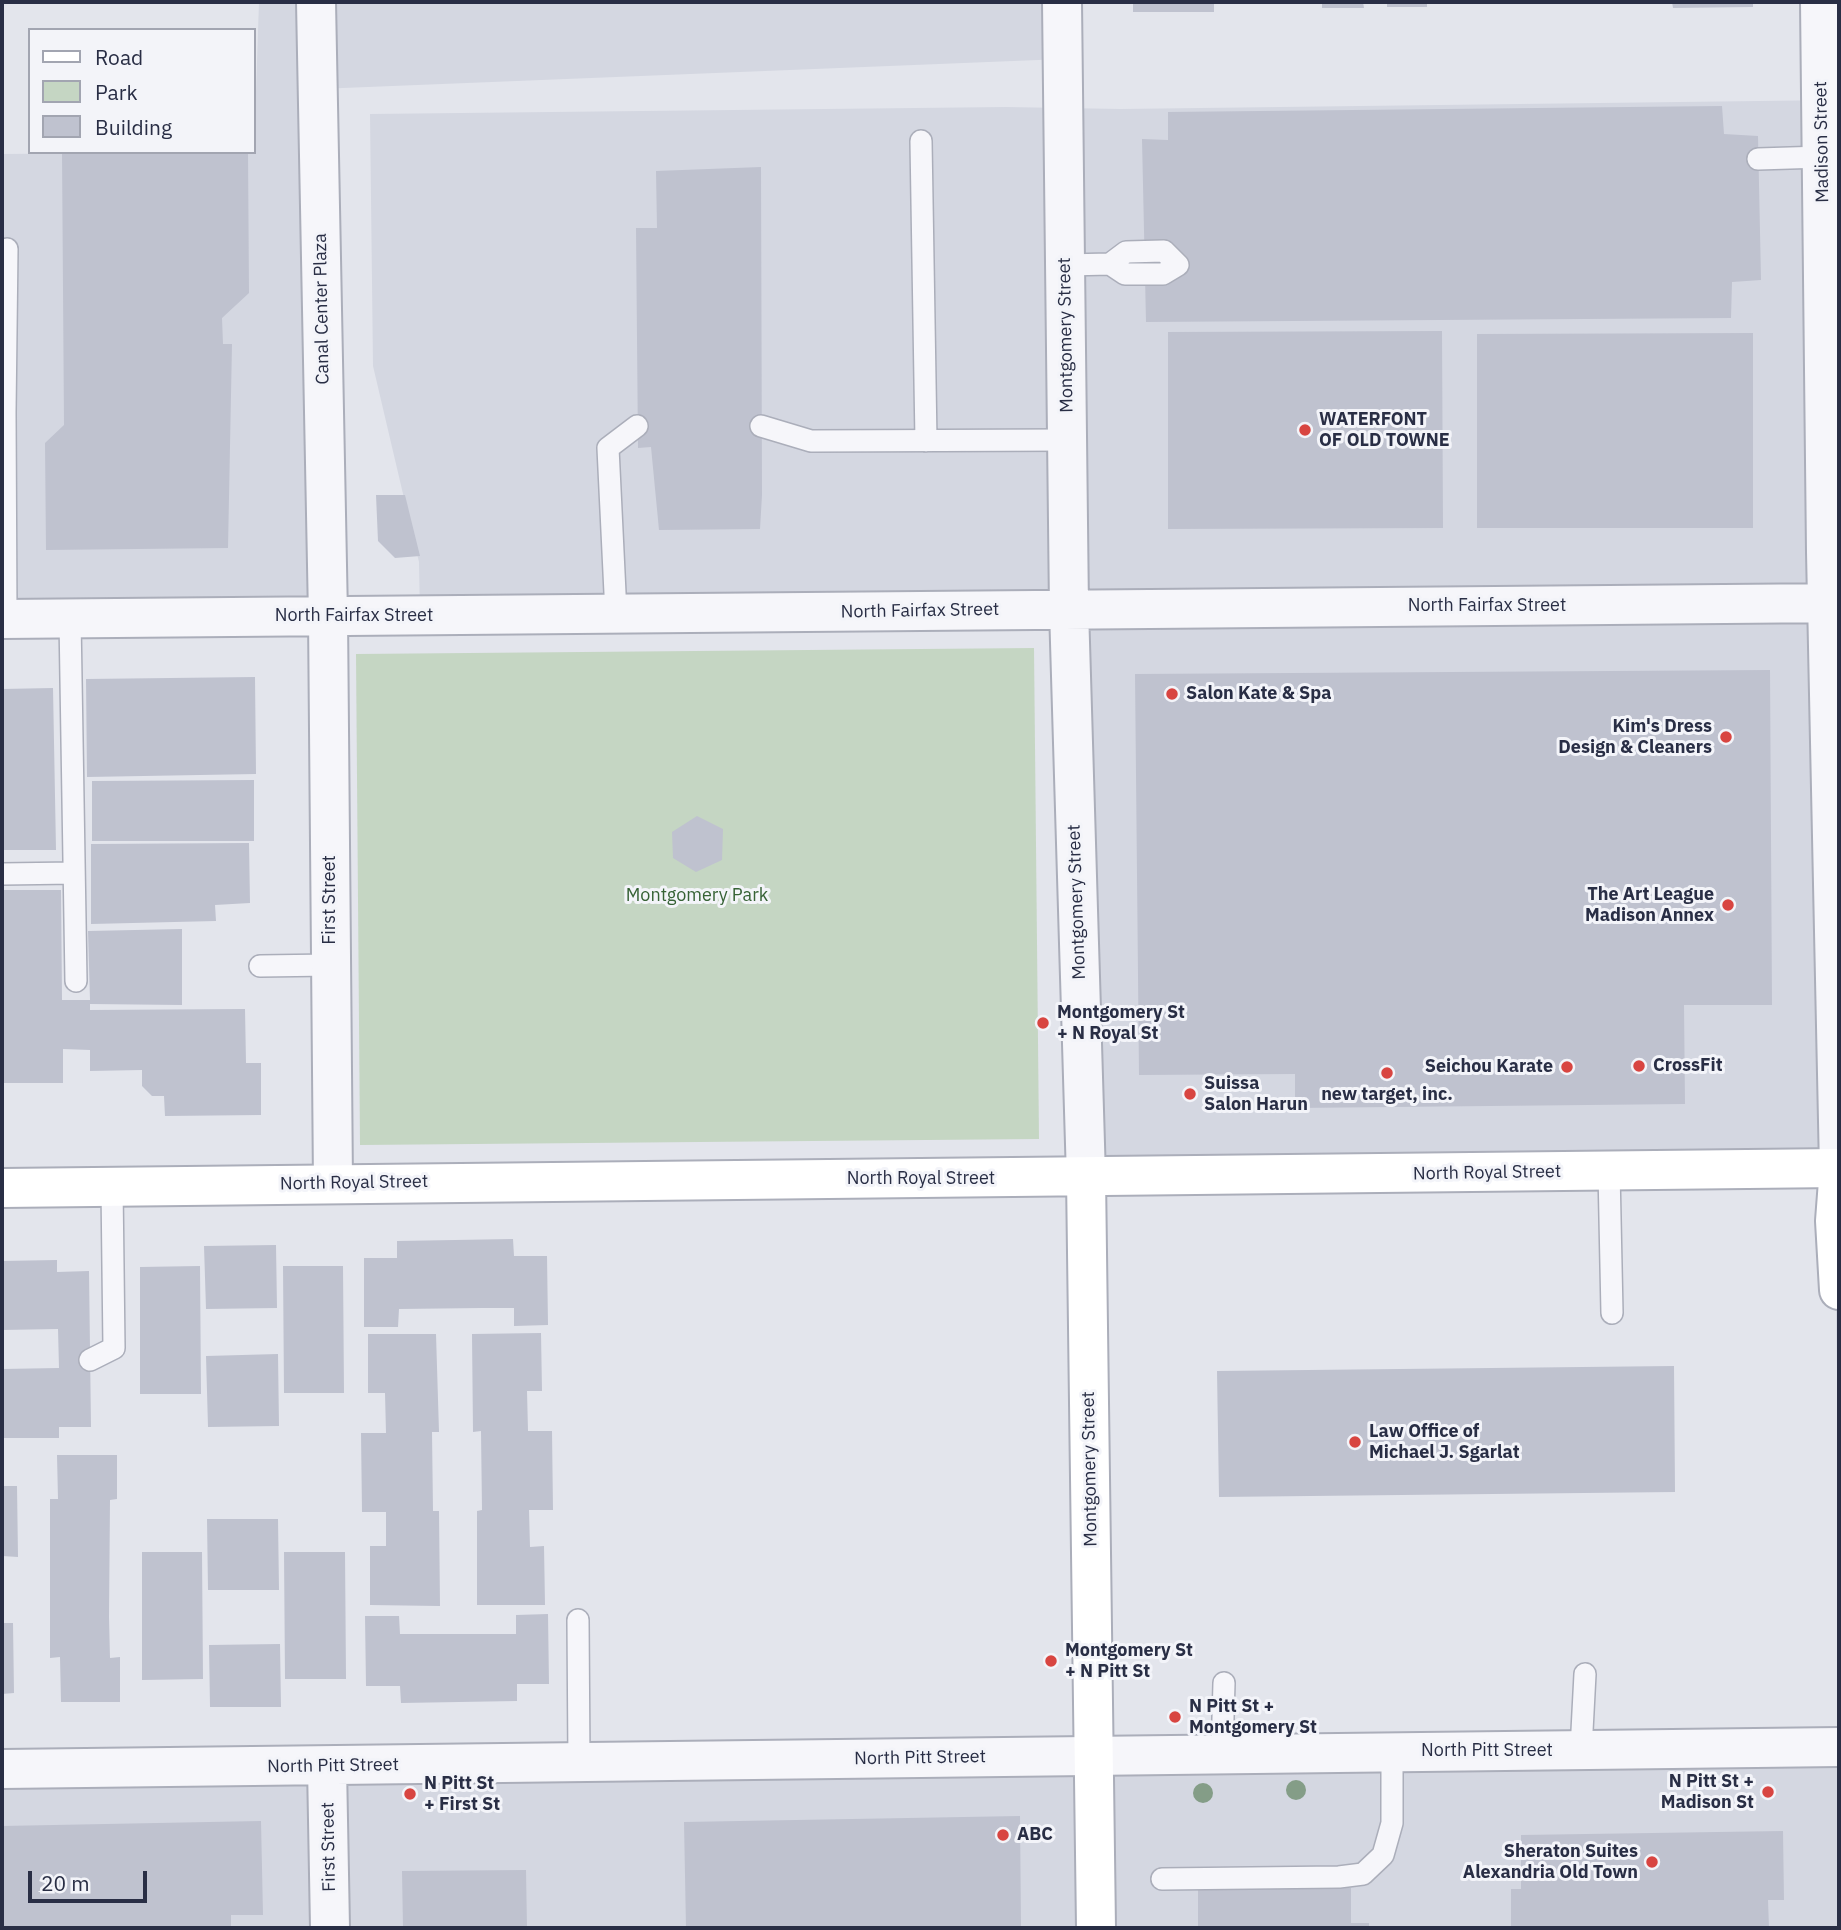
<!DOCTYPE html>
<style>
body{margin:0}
#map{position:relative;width:1841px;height:1930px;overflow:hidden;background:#e3e5ec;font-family:"IBM Plex Sans",sans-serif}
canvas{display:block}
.frame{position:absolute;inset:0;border:4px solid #292e45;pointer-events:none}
.legend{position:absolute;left:28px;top:28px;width:228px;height:126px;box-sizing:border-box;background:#f3f4f9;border:2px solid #a2a5b1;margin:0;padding:9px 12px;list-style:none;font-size:21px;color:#292e45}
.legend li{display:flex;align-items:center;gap:14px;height:35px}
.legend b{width:35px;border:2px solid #a2a5b1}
.scale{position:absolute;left:28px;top:1871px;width:119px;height:32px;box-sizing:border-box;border:4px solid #292e45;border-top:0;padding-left:9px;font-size:21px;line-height:24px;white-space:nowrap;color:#292e45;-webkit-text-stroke:5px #f3f4f9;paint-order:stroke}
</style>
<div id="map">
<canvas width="1841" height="1930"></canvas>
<div class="frame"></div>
<ul class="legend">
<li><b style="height:9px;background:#fff"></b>Road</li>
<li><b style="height:19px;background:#c5d6c3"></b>Park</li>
<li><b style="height:19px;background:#bfc2cf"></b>Building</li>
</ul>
<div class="scale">20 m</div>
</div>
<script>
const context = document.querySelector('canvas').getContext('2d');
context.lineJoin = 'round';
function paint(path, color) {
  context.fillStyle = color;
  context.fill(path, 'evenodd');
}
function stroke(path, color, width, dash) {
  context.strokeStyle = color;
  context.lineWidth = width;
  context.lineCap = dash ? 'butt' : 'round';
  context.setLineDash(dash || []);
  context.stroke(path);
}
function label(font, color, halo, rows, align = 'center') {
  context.font = font + ' "IBM Plex Sans",sans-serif';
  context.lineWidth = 6;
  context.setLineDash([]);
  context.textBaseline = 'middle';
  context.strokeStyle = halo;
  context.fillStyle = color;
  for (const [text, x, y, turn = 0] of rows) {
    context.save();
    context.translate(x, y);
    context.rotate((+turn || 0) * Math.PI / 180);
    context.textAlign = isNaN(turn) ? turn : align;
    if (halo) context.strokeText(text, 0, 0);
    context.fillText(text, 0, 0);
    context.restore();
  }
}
paint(new Path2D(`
 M259,2H1062L1063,59L318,89L328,616L14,620L2,412V154L254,152Z
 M1839,100V1510L1834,1170L1083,1178L1064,610L420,616L419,562L373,366L370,114L1006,107L1121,109Z
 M1839,1748V1928H2V1770Z`), '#d4d7e1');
paint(new Path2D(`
 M1034,648L1039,1139L360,1145L356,654Z`), '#c5d6c3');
paint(new Path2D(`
 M1133,2H1214V12H1133Z
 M1322,2H1363L1364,8H1322Z
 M1387,2H1427V7H1387Z
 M1672,2H1753V7L1673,8Z
 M1722,106L1724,134L1758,136L1761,280L1732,282L1731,318L1146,322L1142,139L1168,140V112Z
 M62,152H248L249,293L222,318L223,344H232L228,548L46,550L45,443L64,425Z
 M761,167L762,495L760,529L659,530L651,447L638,448L636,228H657L656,171Z
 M1442,331L1443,528L1168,529V332Z
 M1753,333V528H1477V334Z
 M376,495H405L420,556L395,558L378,541Z
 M1770,670L1772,1005H1684L1685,1104L1295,1108V1074L1139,1075L1135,674Z
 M255,677L256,774L87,777L86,679Z
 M53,688L56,850H2V689Z
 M254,780V841H92V781Z
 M697,816L723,829L722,860L696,872L673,858L672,832Z
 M249,843L250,903L215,905L216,921L91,924V844Z
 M2,890H61L62,1000H90L88,931L182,929V1005L90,1004V1010L245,1009L246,1063H261V1115L165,1116L164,1096H152L142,1086V1070L90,1071V1050L63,1049V1083H2Z
 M513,1239L514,1256H547L548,1325L514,1326V1308H482L399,1309L398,1327H364V1258H397V1241Z
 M276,1245L277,1308L206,1309L204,1246Z
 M57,1260V1272L89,1271L91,1427H59V1438H2V1369L59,1368L58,1329L2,1330V1261Z
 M200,1266L201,1394H140V1267Z
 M283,1266H343L344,1393H284Z
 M541,1333L542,1391H527L528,1431H552L553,1510H529L530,1547L544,1546L545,1605H477V1511L482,1510L481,1431L473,1432L472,1334Z
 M368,1334H436L439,1432H432L433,1511H439L440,1606L370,1605V1546H386V1512H362L361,1433H386L385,1393H368Z
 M278,1354L279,1426L208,1427L206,1356Z
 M1674,1366L1675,1492L1219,1497L1217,1371Z
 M57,1455H117V1499L110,1500L109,1617L110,1658L120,1657V1702H61L60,1657L50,1658V1499H58Z
 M2,1486H17L18,1557L2,1556Z
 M207,1519H278L279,1590H208Z
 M142,1552H202L203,1679L142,1680Z
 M284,1552H345L346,1679H285Z
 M548,1614L549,1684H517V1701L401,1703L400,1686H366L365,1616H399L400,1634H516V1615Z
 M2,1623H13L14,1693L2,1694Z
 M280,1644L281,1707H210L209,1645Z
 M1020,1816L1021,1928H686L684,1822Z
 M261,1821L263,1915H231V1928H2V1826Z
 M1783,1831L1784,1900H1768L1769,1928H1511V1889H1521V1835Z
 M526,1870L527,1928H403L402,1871Z
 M1351,1888V1923H1369V1928H1198V1890Z`), '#bfc2cf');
const lane = new Path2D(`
 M921,141L926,441
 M1758,159L1822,157
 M1066,265L1110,264L1125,274H1163L1178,265L1164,251L1126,252L1110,264
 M2,412H5L6,619
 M5,412L7,249
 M761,426L811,441L1067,440
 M616,614L608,448L637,426
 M70,619L76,981
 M2,874L74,873
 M260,966L331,965
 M1609,1171L1612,1313
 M90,1360L114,1348L112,1187
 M578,1620L579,1763
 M1581,1750L1585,1674
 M1222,1753L1224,1683
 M1162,1879L1339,1877L1363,1874L1383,1855L1392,1823V1751`);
const street = new Path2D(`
 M316,2L328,616L333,1183
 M1062,2L1069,609L1086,1177
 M1820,2L1826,552L1839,1168
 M2,619L1839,603
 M327,1766L330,1928
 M2,1769L1839,1747`);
const secondary = new Path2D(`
 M1839,1168L1835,1221L1839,1290
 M1086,1177L1096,1928
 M2,1188L1839,1168`);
stroke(lane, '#abaeba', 24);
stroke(street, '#abaeba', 42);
stroke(secondary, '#abaeba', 42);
stroke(lane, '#f6f6fa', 21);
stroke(street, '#f6f6fa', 38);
stroke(secondary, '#fff', 38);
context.fillStyle = '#849d87';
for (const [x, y] of [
 [1296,1790],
 [1203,1793]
]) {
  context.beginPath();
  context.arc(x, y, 10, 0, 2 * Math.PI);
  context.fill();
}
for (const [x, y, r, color] of [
 [1305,430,7,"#d84541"],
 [1172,694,7,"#d84541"],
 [1726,737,7,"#d84541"],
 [1728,905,7,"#d84541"],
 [1043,1023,7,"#d84541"],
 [1639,1066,7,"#d84541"],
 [1567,1067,7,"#d84541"],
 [1387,1073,7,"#d84541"],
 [1190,1094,7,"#d84541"],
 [1355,1442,7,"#d84541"],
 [1051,1661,7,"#d84541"],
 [1175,1717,7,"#d84541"],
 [1768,1792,7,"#d84541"],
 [410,1794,7,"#d84541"],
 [1003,1835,7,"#d84541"],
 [1652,1862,7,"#d84541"]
]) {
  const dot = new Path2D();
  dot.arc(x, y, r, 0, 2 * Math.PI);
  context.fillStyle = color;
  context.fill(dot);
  stroke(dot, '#f3f4f9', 2.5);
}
label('18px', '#292e45', '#f3f4f9', [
 ["Madison Street",1822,142,-91],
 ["Canal Center Plaza",322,309,-91],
 ["Montgomery Street",1066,335,-91],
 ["North Fairfax Street",1487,606],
 ["North Fairfax Street",920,611,-1],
 ["North Fairfax Street",354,616],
 ["First Street",330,900,-90],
 ["Montgomery Street",1077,902,-92],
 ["North Royal Street",1487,1173,-1],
 ["North Royal Street",921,1179],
 ["North Royal Street",354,1183,-1],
 ["Montgomery Street",1090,1469,-91],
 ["North Pitt Street",1487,1751],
 ["North Pitt Street",920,1758,-1],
 ["North Pitt Street",333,1766,-1],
 ["First Street",329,1847,-91]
]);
label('bold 18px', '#292e45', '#f3f4f9', [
 ["WATERFONT",1319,420],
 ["OF OLD TOWNE",1319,441],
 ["Salon Kate & Spa",1186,694],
 ["Kim's Dress",1712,727,"right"],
 ["Design & Cleaners",1712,748,"right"],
 ["The Art League",1714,895,"right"],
 ["Madison Annex",1714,916,"right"],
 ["Montgomery St",1057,1013],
 ["+ N Royal St",1057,1034],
 ["CrossFit",1653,1066],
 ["Seichou Karate",1553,1067,"right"],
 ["Suissa",1204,1084],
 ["Salon Harun",1204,1105],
 ["new target, inc.",1387,1095,"center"],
 ["Law Office of",1369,1432],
 ["Michael J. Sgarlat",1369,1453],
 ["Montgomery St",1065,1651],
 ["+ N Pitt St",1065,1672],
 ["N Pitt St +",1189,1707],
 ["Montgomery St",1189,1728],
 ["N Pitt St +",1754,1782,"right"],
 ["Madison St",1754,1803,"right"],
 ["N Pitt St",424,1784],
 ["+ First St",424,1805],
 ["ABC",1017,1835],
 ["Sheraton Suites",1638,1852,"right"],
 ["Alexandria Old Town",1638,1873,"right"]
], 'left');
label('18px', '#366235', '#f3f4f9', [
 ["Montgomery Park",697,896]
]);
</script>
